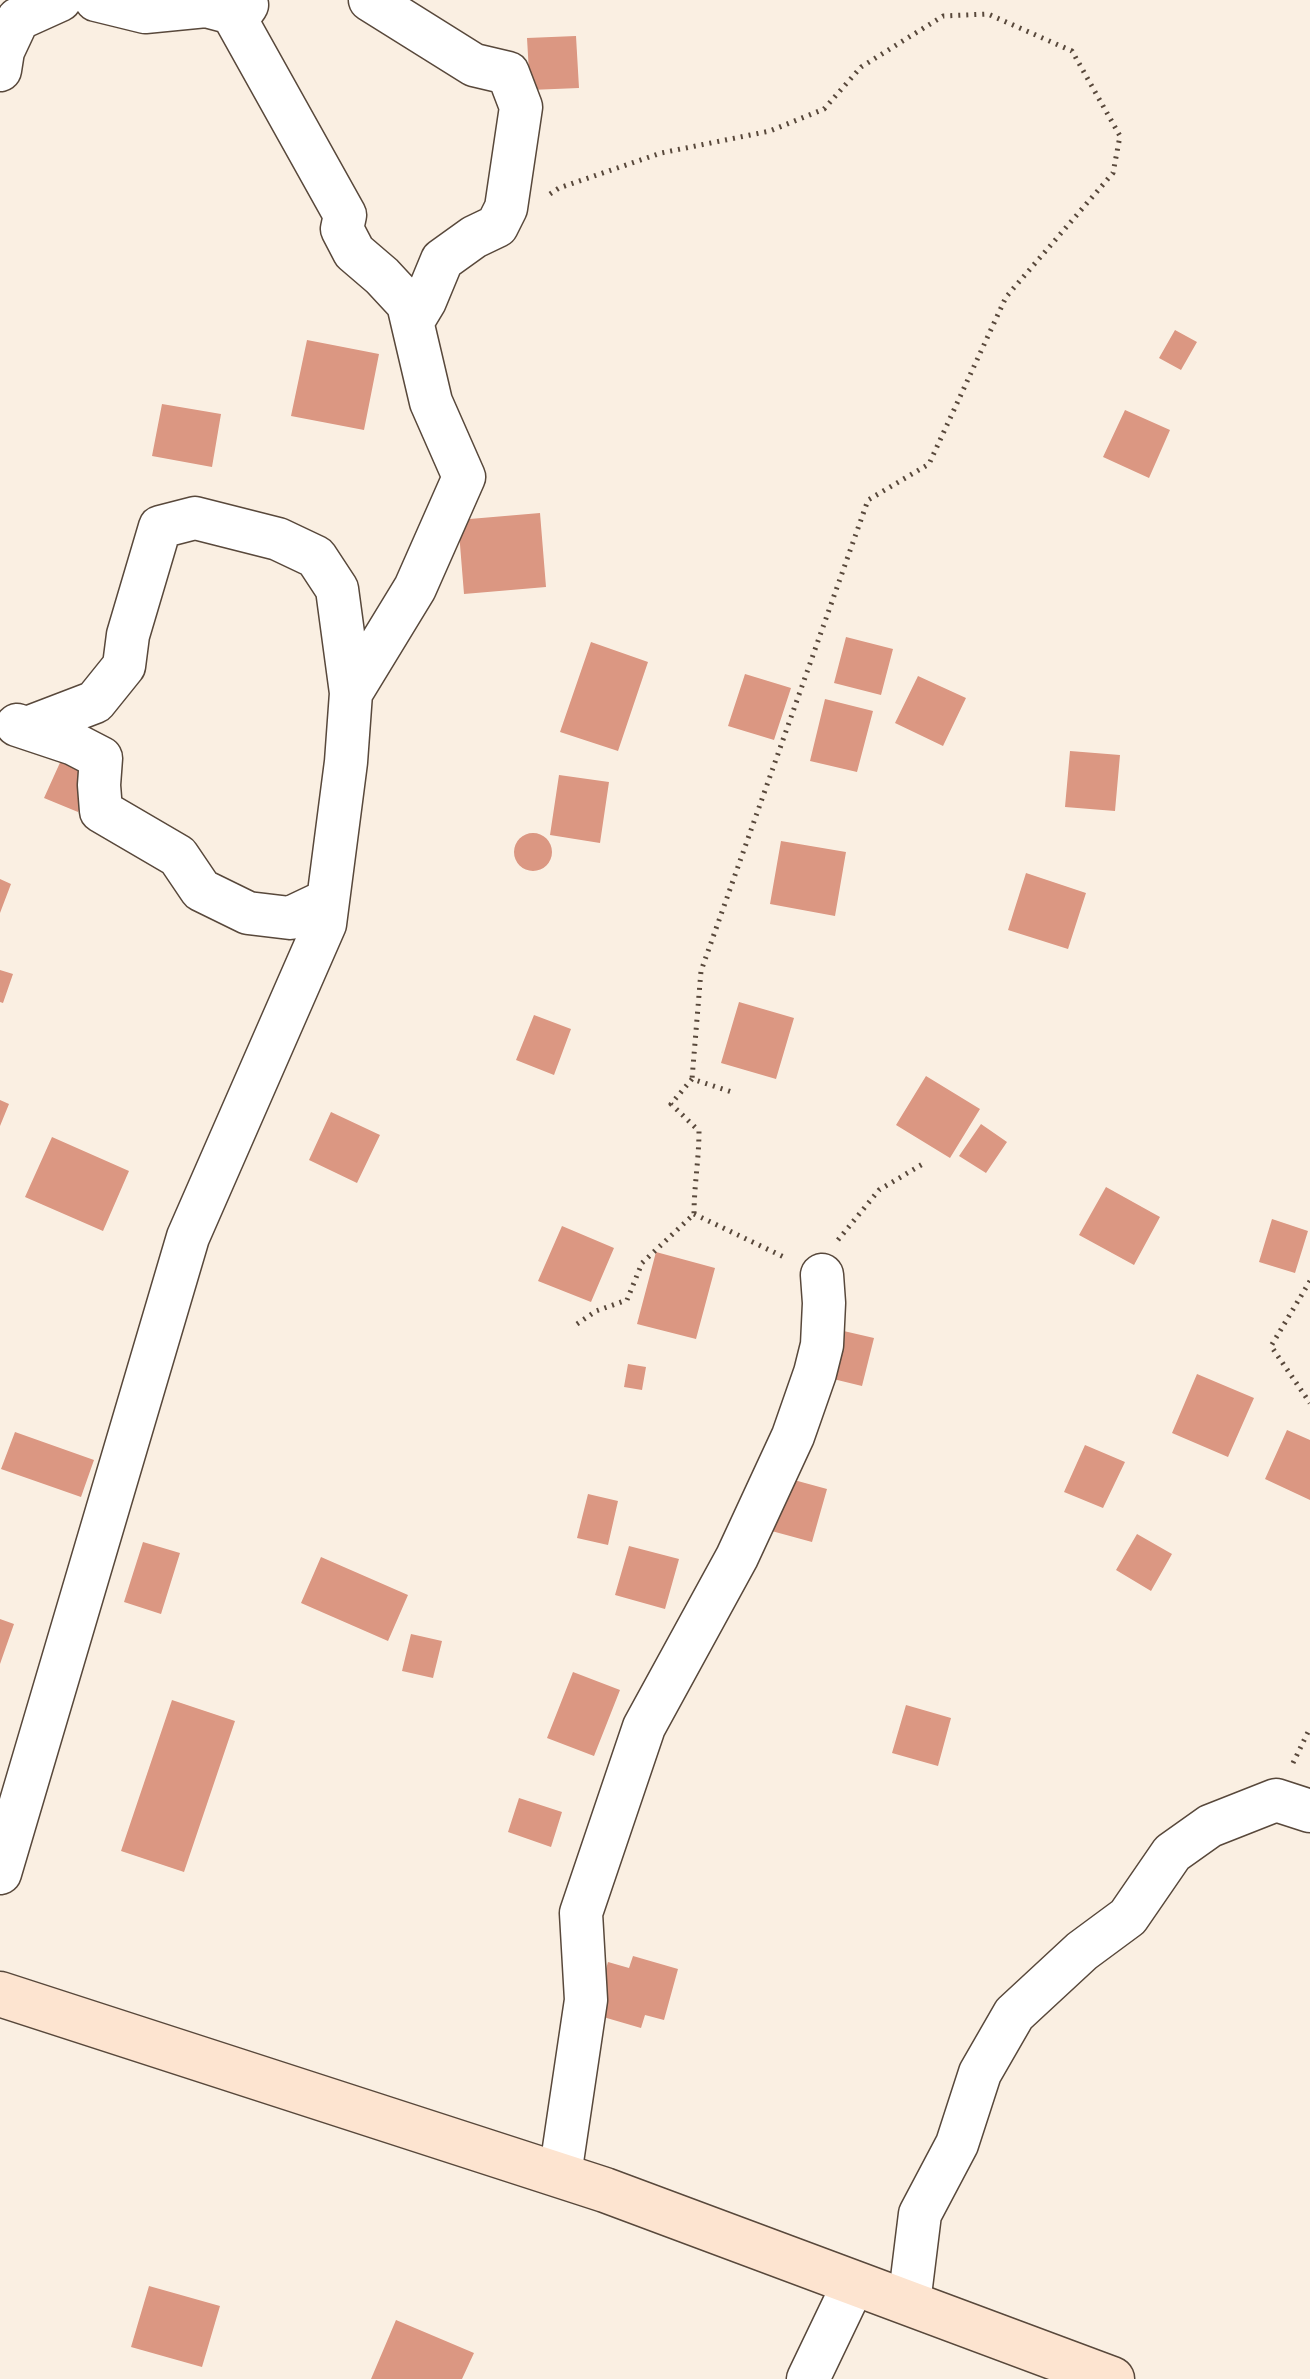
<!DOCTYPE html>
<style>
body{margin:0}
canvas{display:block;background:#faefe2}
</style>
<canvas width="1310" height="2379"></canvas>
<script>
const context = document.querySelector('canvas').getContext('2d');
context.lineJoin = 'round';
function paint(path, color) {
  context.fillStyle = color;
  context.fill(path, 'evenodd');
}
function stroke(path, color, width, dash) {
  context.strokeStyle = color;
  context.lineWidth = width;
  context.lineCap = dash ? 'butt' : 'round';
  context.setLineDash(dash || []);
  context.stroke(path);
}
paint(new Path2D(`
 M576,36L579,88L530,90L527,38Z
 M1175,330L1197,342L1181,370L1159,358Z
 M307,340L379,354L364,430L291,416Z
 M162,404L221,414L212,467L152,456Z
 M1125,410L1170,430L1149,478L1103,457Z
 M540,513L546,587L464,594L458,520Z
 M846,637L893,649L881,695L834,683Z
 M591,642L648,662L618,751L560,732Z
 M745,674L791,688L774,740L728,726Z
 M918,676L966,698L943,746L895,723Z
 M825,699L873,711L857,772L810,761Z
 M1070,751L1120,755L1115,811L1065,807Z
 M63,756L96,771L78,812L44,798Z
 M559,775L609,782L600,843L550,835Z
 M514 852a19 19 0 1 1 38 0a19 19 0 1 1-38 0Z
 M781,841L846,852L835,916L770,904Z
 M1026,873L1086,893L1068,949L1008,930Z
 M0,879L11,884L0,913Z
 M0,970L13,974L3,1003L0,1002Z
 M739,1002L794,1018L776,1079L721,1063Z
 M534,1015L571,1029L554,1075L516,1060Z
 M926,1076L980,1109L950,1158L896,1125Z
 M0,1100L9,1104L0,1126Z
 M331,1112L380,1135L357,1183L309,1160Z
 M981,1124L1007,1142L986,1173L959,1156Z
 M52,1137L129,1171L103,1231L25,1197Z
 M1106,1187L1160,1217L1134,1265L1079,1235Z
 M1272,1219L1308,1231L1295,1273L1259,1262Z
 M562,1226L614,1248L591,1302L538,1281Z
 M656,1252L715,1268L696,1339L637,1324Z
 M835,1329L874,1338L862,1386L825,1377Z
 M628,1364L646,1367L642,1390L624,1387Z
 M1197,1374L1254,1398L1228,1457L1172,1433Z
 M1287,1430L1310,1440V1500L1265,1479Z
 M15,1432L94,1460L81,1497L1,1469Z
 M1085,1445L1125,1462L1103,1508L1064,1492Z
 M783,1477L827,1489L812,1542L768,1530Z
 M588,1494L618,1501L608,1545L577,1538Z
 M1137,1534L1172,1554L1151,1591L1116,1570Z
 M143,1542L180,1553L161,1614L124,1602Z
 M629,1546L679,1559L665,1609L615,1595Z
 M321,1557L408,1595L388,1641L301,1603Z
 M0,1619L14,1624L0,1664Z
 M411,1634L442,1641L433,1678L402,1671Z
 M573,1672L620,1690L594,1756L547,1738Z
 M172,1700L235,1721L184,1872L121,1851Z
 M906,1705L951,1718L938,1766L892,1753Z
 M519,1798L562,1812L551,1847L508,1832Z
 M633,1956L678,1969L664,2020L645,2015L641,2028L593,2014L608,1962L629,1968Z
 M149,2286L220,2306L202,2367L131,2347Z
 M396,2320L474,2353L462,2379H371Z`), '#db9782');
const street = new Path2D(`
 M96,0L145,12L206,6L240,15L247,5
 M370,0L474,65L508,73L521,107L506,208L497,226L474,237L442,260L425,301L413,321
 M0,70L3,51L18,19L60,0
 M17,725L74,744L101,758L99,785L101,811L178,856L201,890L248,913L290,918L328,900
 M27,728L95,702L124,666L128,635L160,527L195,518L278,539L316,557L337,589L351,693
 M0,1873L188,1237L325,924L346,762L351,693L415,588L464,477L431,402L408,304L382,276L354,252L342,229L345,215L225,0
 M560,2175L586,2000L581,1913L644,1727L737,1557L793,1436L815,1373L822,1345L824,1303L822,1275
 M909,2303L920,2214L957,2144L980,2073L1014,2014L1082,1951L1128,1917L1172,1853L1210,1826L1276,1800L1310,1811
 M808,2379L854,2283`);
const secondary = new Path2D(`
 M0,1994L605,2190L1112,2379`);
stroke(street, '#58483b', 45);
stroke(secondary, '#58483b', 47);
stroke(new Path2D(`
 M550,194L559,188L661,153L770,131L824,109L861,67L943,16L988,14L1072,51L1120,136L1113,173L1006,297L929,464L868,500L701,971L692,1079
 M694,1214L786,1258
 M838,1240L879,1190L926,1162
 M1310,1281L1271,1346L1310,1403
 M577,1324L596,1311L627,1300L642,1263L694,1214C694,1186 699,1159 699,1131L671,1104L692,1079L735,1093
 M1293,1763L1310,1728`), '#58483b', 5, [2, 6]);
stroke(street, '#fff', 42);
stroke(secondary, '#fde4d0', 44);
</script>
